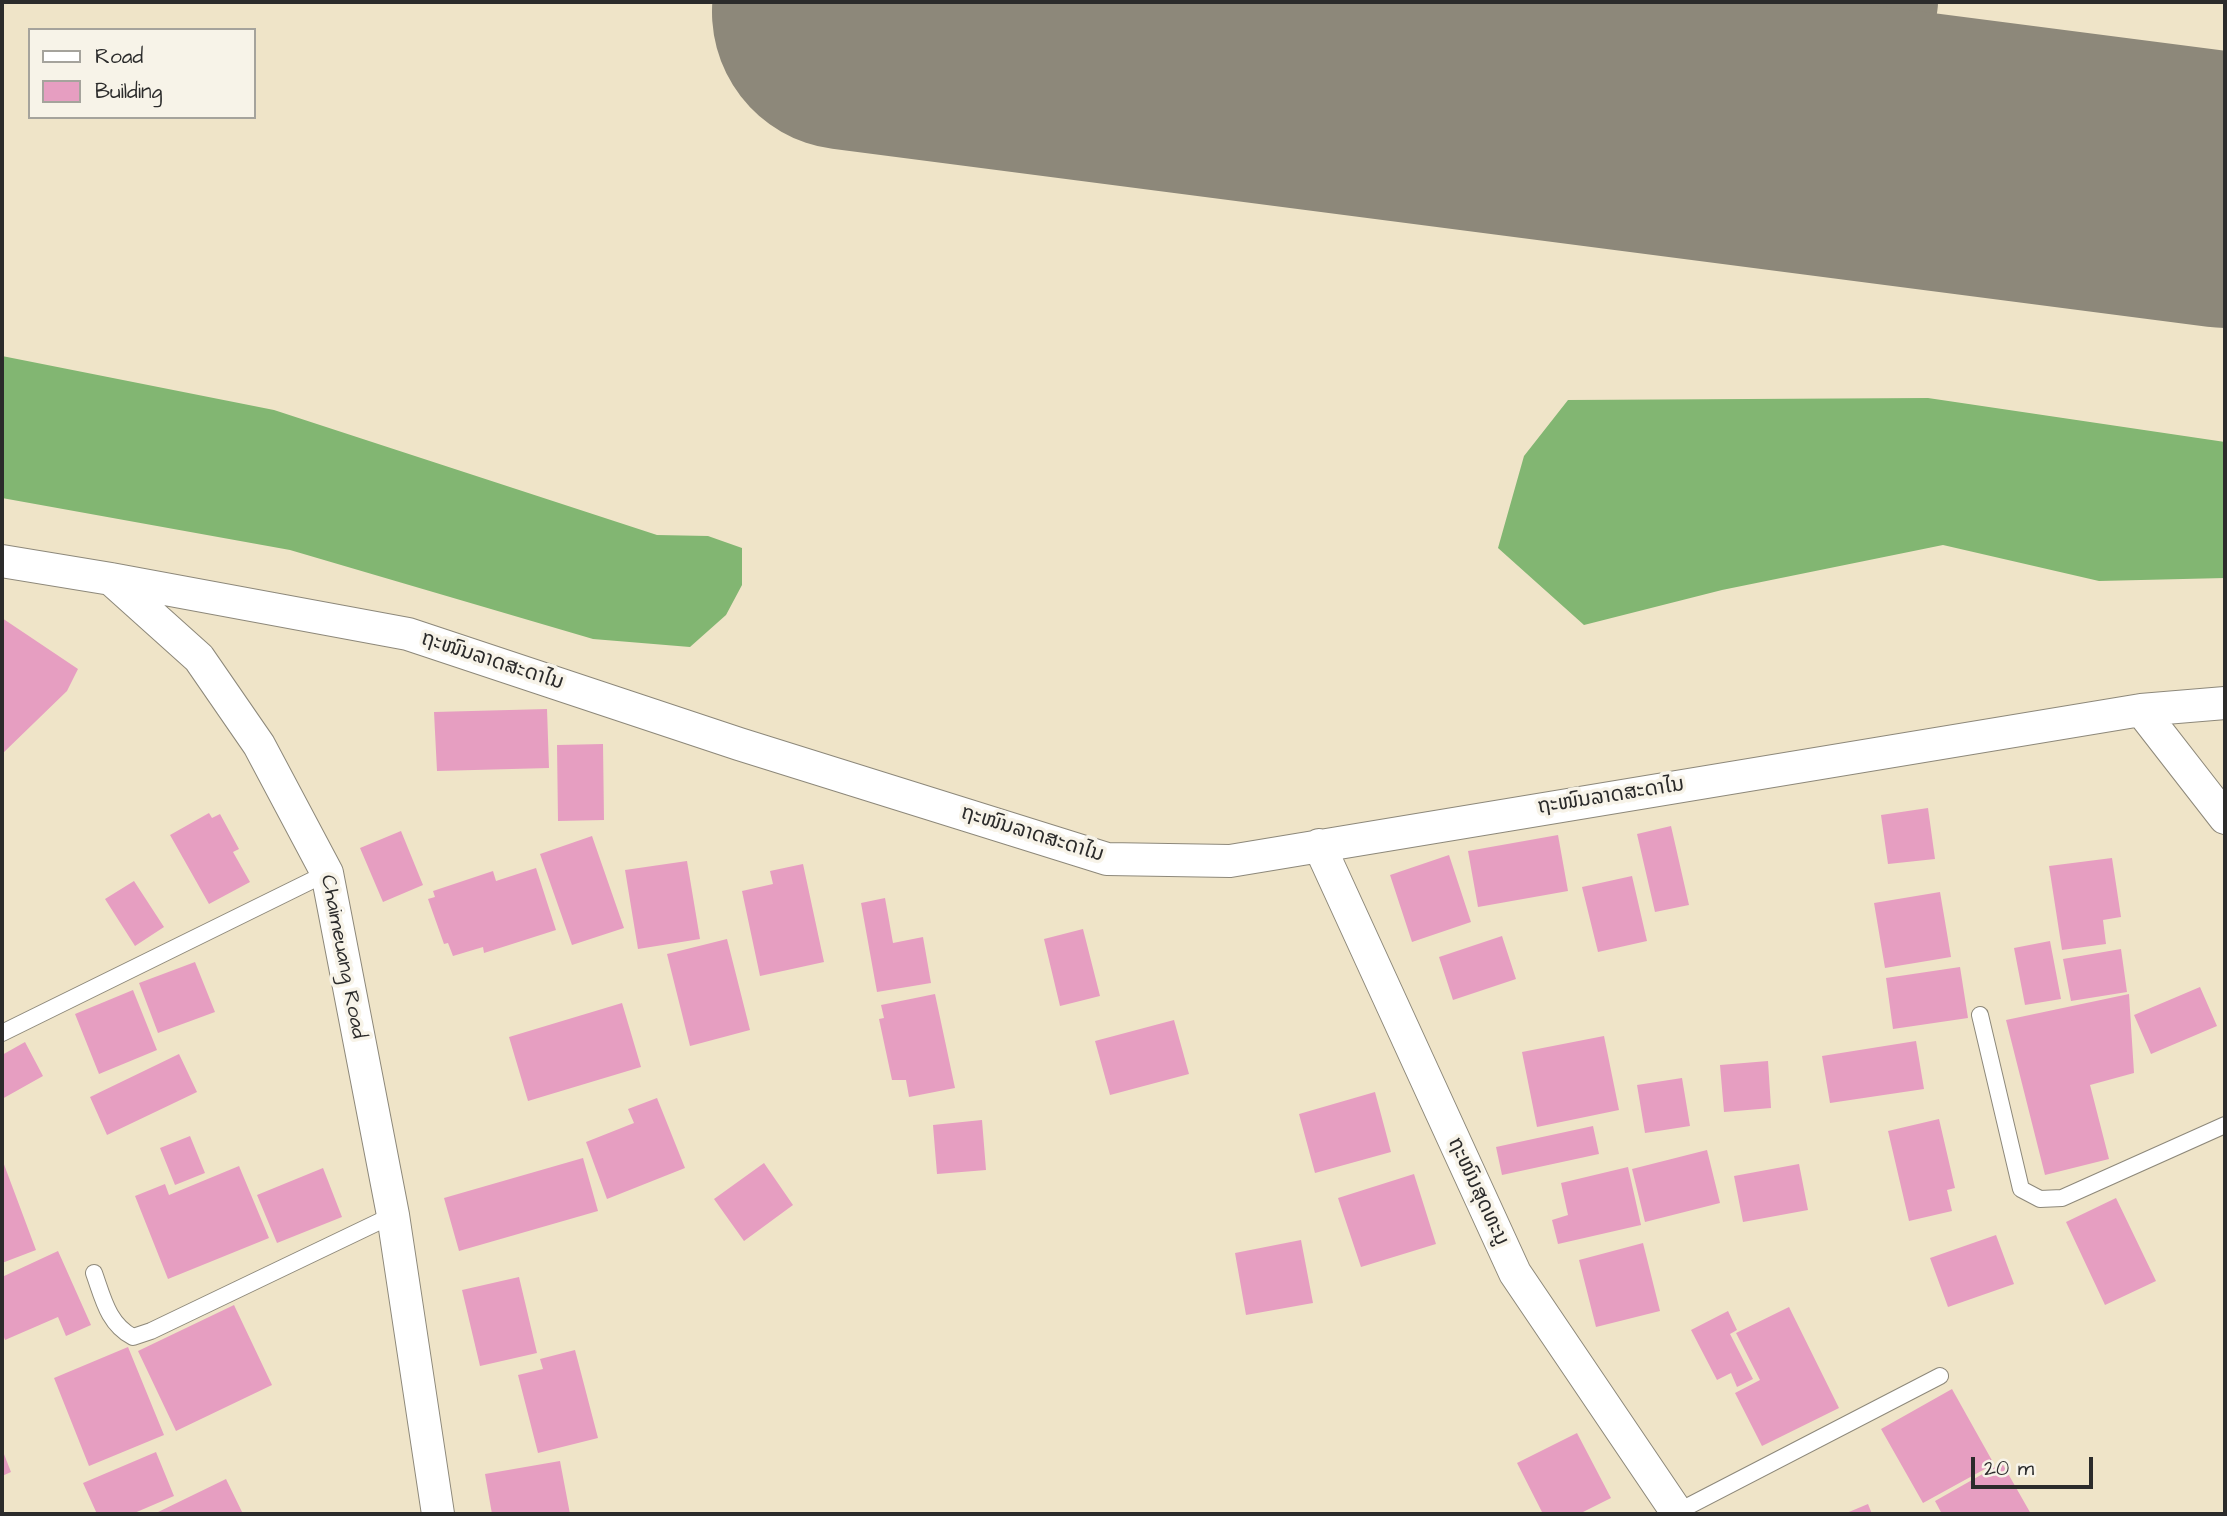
<!DOCTYPE html>
<meta charset="utf-8">
<style>
body{margin:0}
#map{position:relative;width:2227px;height:1516px;overflow:hidden;background:#efe4c8;font-family:"Architects Daughter",sans-serif}
canvas{display:block}
.frame{position:absolute;inset:0;border:4px solid #2b2b2b;pointer-events:none}
.legend{position:absolute;left:28px;top:28px;width:228px;height:91px;box-sizing:border-box;background:#f7f3e8;border:2px solid #a5a39c;margin:0;padding:9px 12px;list-style:none;font-size:21px;color:#2b2b2b}
.legend li{display:flex;align-items:center;gap:14px;height:35px}
.legend b{width:35px;border:2px solid #a5a39c}
.scale{position:absolute;left:1971px;top:1457px;width:122px;height:32px;box-sizing:border-box;border:4px solid #2b2b2b;border-top:0;padding-left:9px;font-size:21px;line-height:24px;white-space:nowrap;color:#2b2b2b;-webkit-text-stroke:5px #f7f3e8;paint-order:stroke}
</style>
<div id="map">
<canvas width="2227" height="1516"></canvas>
<div class="frame"></div>
<ul class="legend">
<li><b style="height:9px;background:#fff"></b>Road</li>
<li><b style="height:19px;background:#e69ec1"></b>Building</li>
</ul>
<div class="scale">20 m</div>
</div>
<script>
const context = document.querySelector('canvas').getContext('2d');
context.lineJoin = 'round';
function paint(path, color) {
  context.fillStyle = color;
  context.fill(path, 'evenodd');
}
function stroke(path, color, width, dash) {
  context.strokeStyle = color;
  context.lineWidth = width;
  context.lineCap = dash ? 'butt' : 'round';
  context.setLineDash(dash || []);
  context.stroke(path);
}
function label(font, color, halo, rows, align = 'center') {
  context.font = font + ' "Architects Daughter","Noto Sans Lao",sans-serif';
  context.lineWidth = 7;
  context.setLineDash([]);
  context.textBaseline = 'middle';
  context.strokeStyle = halo;
  context.fillStyle = color;
  for (const [text, x, y, turn = 0] of rows) {
    context.save();
    context.translate(x, y);
    context.rotate((+turn || 0) * Math.PI / 180);
    context.textAlign = isNaN(turn) ? turn : align;
    if (halo) context.strokeText(text, 0, 0);
    context.fillText(text, 0, 0);
    context.restore();
  }
}
paint(new Path2D(`
 M2,356L274,410L657,535L708,536L742,548V585L726,615L690,647L593,639L290,550L2,498Z
 M1928,398L2225,442V578L2099,581L1943,545L1722,590L1584,625L1498,548L1524,456L1568,400Z`), '#82b672');
stroke(new Path2D(`
 M1863,143L1883,2`), '#8d887a', 110);
stroke(new Path2D(`
 M850,12L2225,190`), '#8d887a', 276);
paint(new Path2D(`
 M2,618L78,669L67,691L2,754Z
 M547,709L549,768L437,771L434,712Z
 M603,744L604,820L558,821L557,745Z
 M1928,808L1935,859L1888,864L1881,815Z
 M209,813L212,818L220,814L239,849L233,852L250,882L209,904L170,835Z
 M1671,826L1689,905L1655,912L1637,834Z
 M401,831L423,885L383,902L360,848Z
 M1558,835L1568,891L1478,907L1468,851Z
 M592,836L624,928L572,945L540,854Z
 M1449,855L1471,922L1412,942L1390,875Z
 M2112,858L2121,917L2103,920L2106,944L2062,950L2049,866Z
 M687,861L700,939L638,949L625,870Z
 M803,864L824,962L760,976L742,891L773,884L770,871Z
 M536,868L556,930L484,953L483,947L453,956L448,943L444,944L428,899L435,897L433,891L493,871L496,881Z
 M1632,876L1647,941L1598,952L1582,887Z
 M134,881L164,927L135,946L105,899Z
 M1940,892L1951,957L1885,968L1874,903Z
 M885,898L893,943L923,937L931,983L877,992L861,903Z
 M1083,929L1100,996L1060,1006L1044,939Z
 M1502,936L1516,979L1453,1000L1439,957Z
 M727,939L750,1030L690,1046L667,954Z
 M2050,941L2061,999L2025,1005L2014,948Z
 M2121,949L2127,992L2071,1001L2063,959Z
 M195,962L215,1012L158,1033L139,983Z
 M1960,967L1968,1018L1893,1029L1886,978Z
 M2200,987L2217,1026L2151,1054L2134,1015Z
 M133,990L157,1050L99,1074L75,1014Z
 M935,994L955,1088L909,1097L906,1080H892L879,1019L884,1018L881,1005Z
 M2129,994L2134,1073L2090,1085L2109,1159L2045,1175L2006,1020Z
 M622,1003L641,1067L528,1101L509,1037Z
 M1174,1020L1189,1074L1110,1095L1095,1041Z
 M1604,1036L1619,1110L1537,1127L1522,1052Z
 M1916,1041L1924,1089L1830,1103L1822,1056Z
 M25,1042L43,1076L2,1099V1055Z
 M179,1054L197,1092L107,1135L90,1097Z
 M1768,1061L1771,1108L1724,1112L1720,1065Z
 M1682,1078L1690,1126L1645,1133L1637,1085Z
 M1375,1092L1391,1152L1315,1173L1299,1114Z
 M657,1098L685,1168L607,1199L586,1142L634,1123L628,1109Z
 M1939,1119L1955,1188L1947,1190L1952,1211L1909,1221L1888,1131Z
 M982,1120L986,1170L937,1174L933,1125Z
 M1593,1126L1599,1154L1502,1175L1496,1147Z
 M190,1136L205,1173L175,1185L160,1148Z
 M1707,1150L1720,1203L1645,1222L1632,1169Z
 M583,1158L598,1211L459,1251L444,1198Z
 M2,1159L36,1250L2,1263Z
 M764,1163L793,1205L744,1241L714,1199Z
 M1799,1164L1808,1210L1743,1222L1734,1176Z
 M239,1166L269,1238L168,1279L135,1196L165,1184L169,1195Z
 M1628,1167L1641,1225L1558,1244L1552,1220L1568,1215L1561,1183Z
 M323,1168L342,1217L277,1243L257,1195Z
 M1414,1174L1436,1244L1361,1267L1338,1198Z
 M2116,1198L2156,1281L2105,1305L2066,1222Z
 M1996,1235L2014,1284L1948,1307L1930,1258Z
 M1301,1240L1313,1303L1246,1315L1235,1253Z
 M1643,1243L1660,1311L1596,1327L1579,1260Z
 M58,1251L91,1325L66,1336L58,1317L5,1340L2,1332V1277Z
 M519,1277L537,1353L480,1366L462,1290Z
 M234,1305L272,1385L176,1431L138,1351Z
 M1789,1307L1839,1408L1762,1446L1735,1393L1760,1380L1736,1333Z
 M1728,1311L1737,1330L1730,1334L1753,1379L1737,1387L1731,1373L1717,1380L1691,1330Z
 M128,1347L164,1435L89,1466L54,1378Z
 M575,1350L598,1438L538,1453L518,1375L543,1369L540,1359Z
 M1952,1389L1994,1464L1923,1503L1881,1429Z
 M1577,1433L1611,1498L1579,1514H1543L1517,1463Z
 M2,1449L11,1472L2,1476Z
 M156,1452L174,1496L132,1514H97L83,1483Z
 M560,1461L570,1514H492L485,1474Z
 M2002,1463L2031,1514H1942L1935,1501Z
 M226,1479L243,1514H154Z
 M1868,1504L1872,1514H1844Z`), '#e69ec1');
const service = new Path2D(`
 M1980,1015L2021,1189L2040,1199L2062,1198L2225,1125
 M2,1033L327,873
 M94,1273C103,1298 108,1324 133,1337L151,1331L393,1215
 M1677,1512L1940,1376`);
const minor = new Path2D(`
 M2,561L111,579L408,634L739,744L1107,859L1230,861L2141,710L2225,703
 M111,579L199,658L259,745L327,873L393,1215L438,1514
 M2141,710L2225,818
 M1319,845L1515,1273L1678,1514`);
stroke(service, '#8d887a', 18);
stroke(minor, '#8d887a', 34);
stroke(service, '#fff', 16);
stroke(minor, '#fff', 32);
label('21px', '#2b2b2b', '#f7f3e8', [
 ["ຖະໜົນລາດສະດາໄນ",492,662,18],
 ["ຖະໜົນລາດສະດາໄນ",1611,797,-9],
 ["ຖະໜົນລາດສະດາໄນ",1032,835,17],
 ["Chaimeuang Road",342,957,79],
 ["ຖະໜົນສຸດທະນູ",1477,1192,65]
]);
</script>
